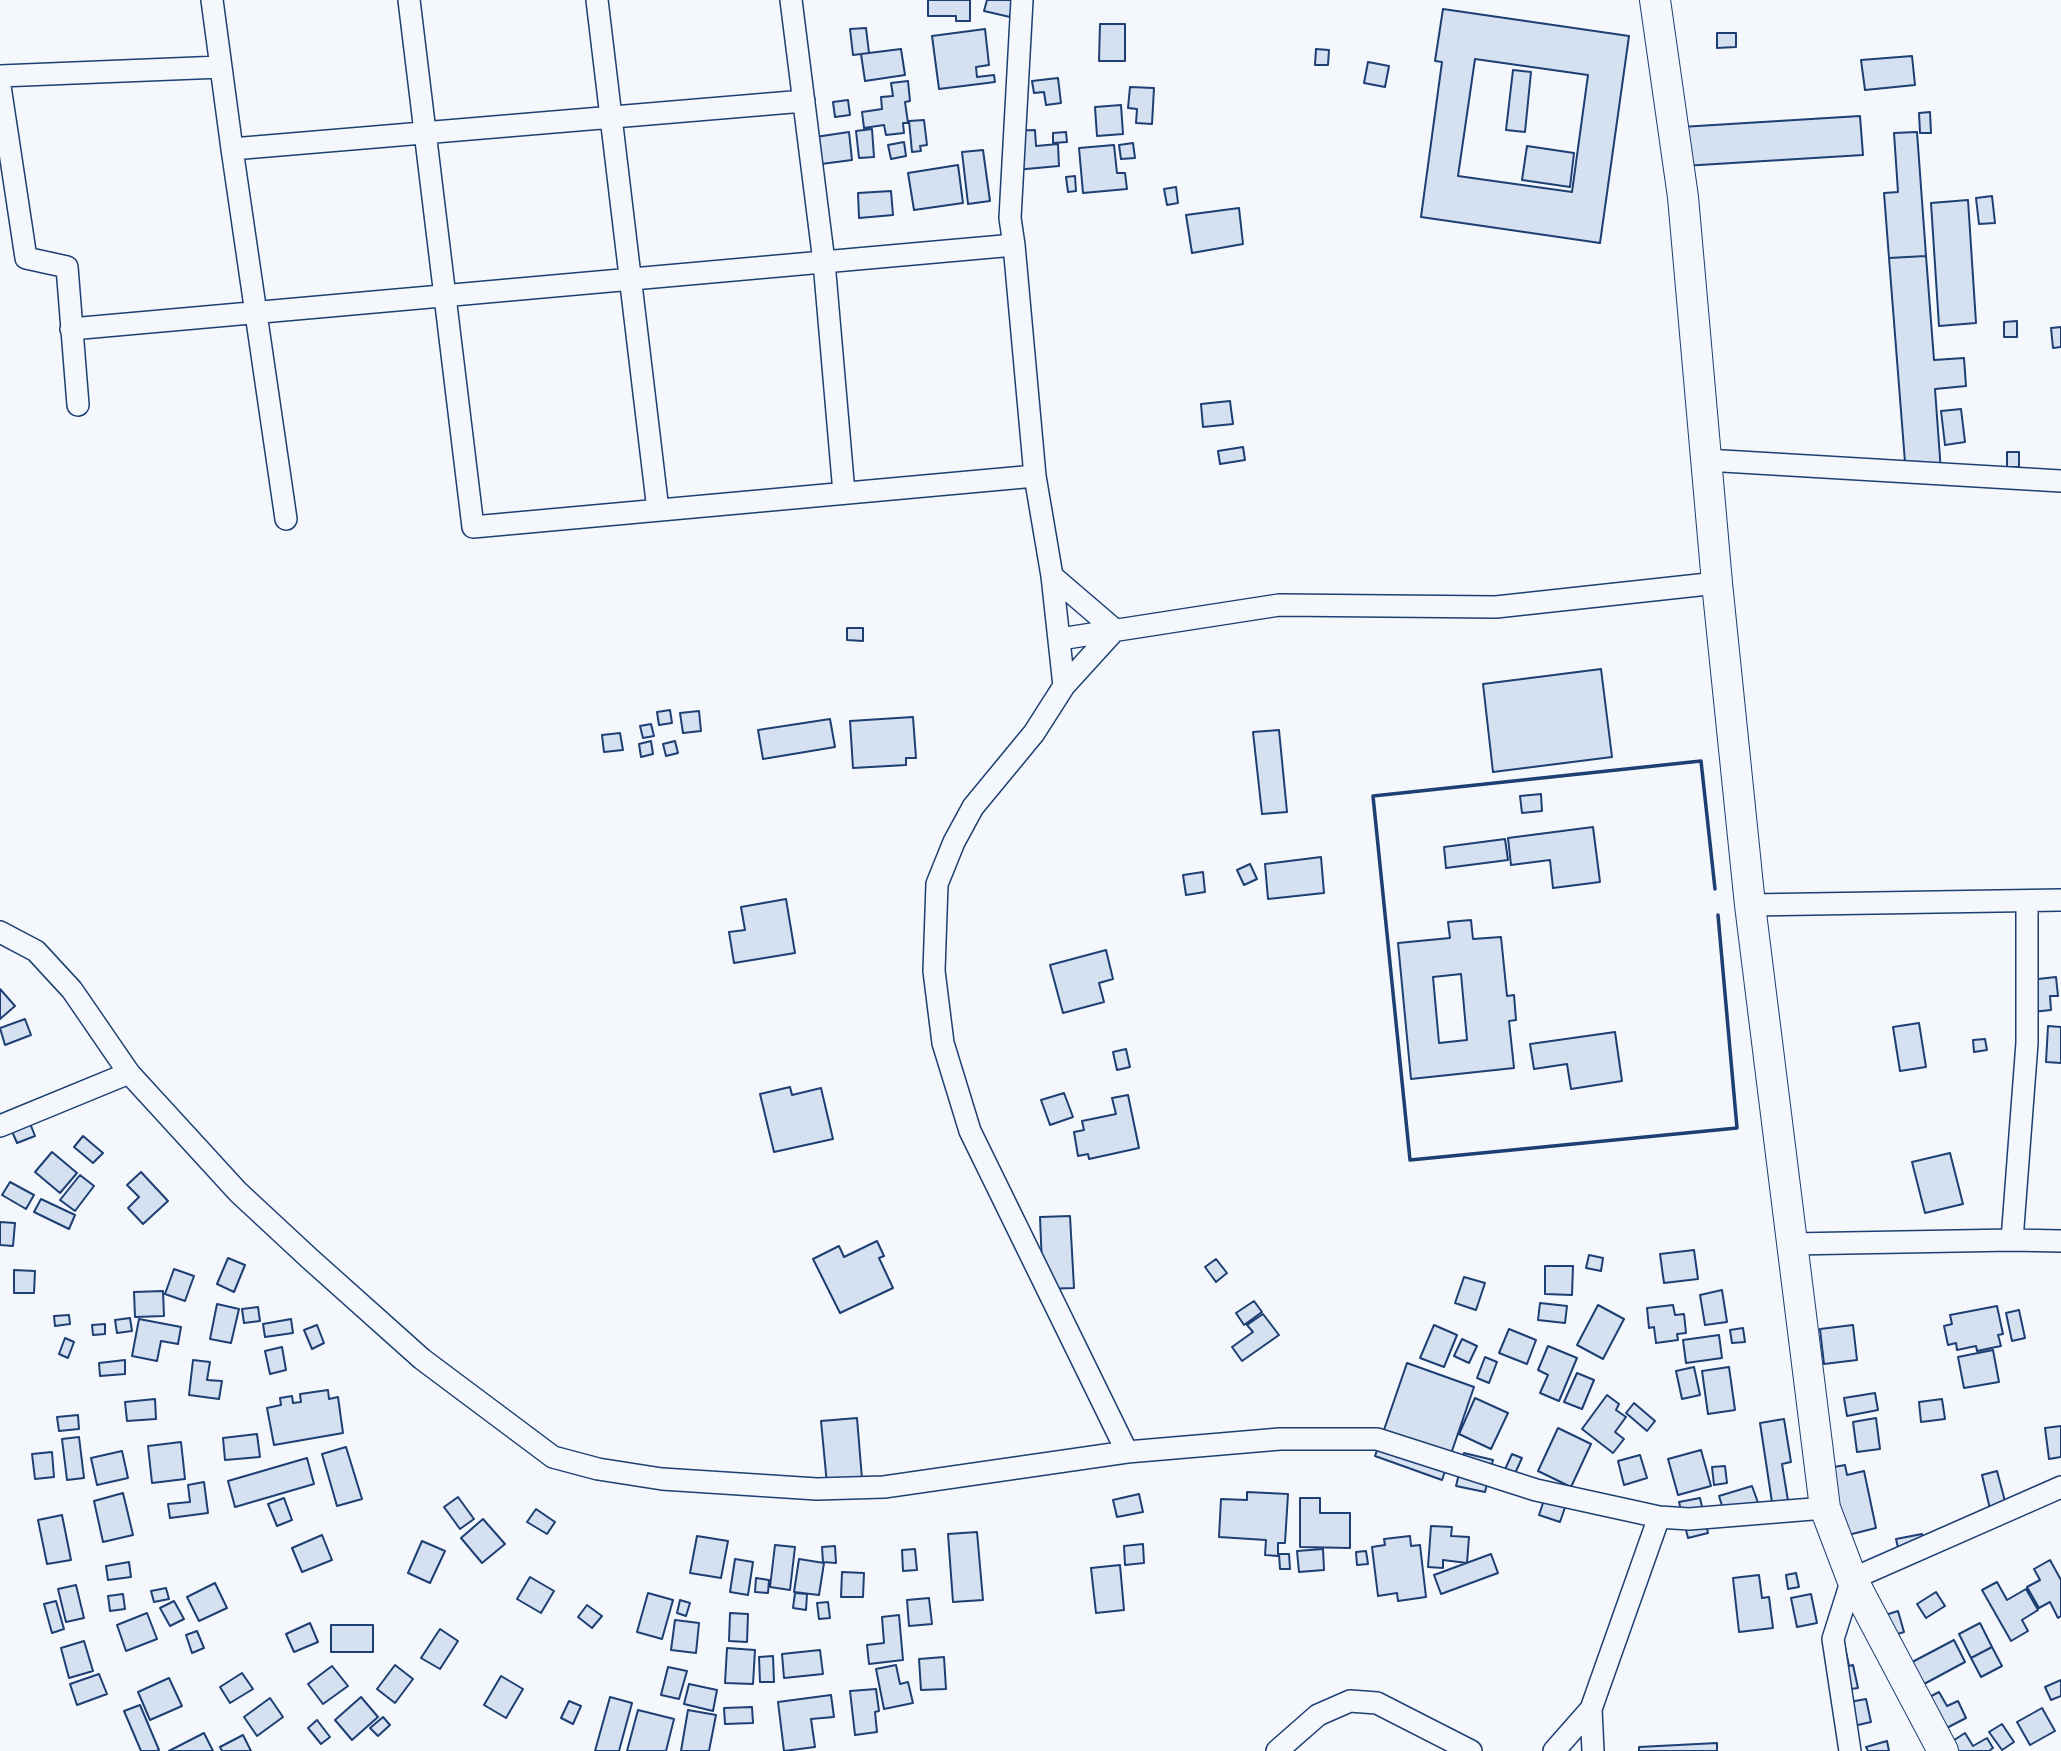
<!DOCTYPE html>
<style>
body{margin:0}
canvas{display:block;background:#f4f7fb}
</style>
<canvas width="2061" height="1751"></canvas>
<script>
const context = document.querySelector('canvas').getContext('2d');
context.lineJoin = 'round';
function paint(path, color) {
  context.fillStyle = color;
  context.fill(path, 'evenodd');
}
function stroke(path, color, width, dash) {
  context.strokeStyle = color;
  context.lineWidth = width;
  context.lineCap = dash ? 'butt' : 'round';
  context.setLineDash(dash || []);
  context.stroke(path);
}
const building = new Path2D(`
 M928,0H970V21H956V16H928Z
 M987,0H1013L1010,17L984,11Z
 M1443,9L1629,36L1600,243L1421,217L1442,62L1435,61ZM1475,59L1588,75L1572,192L1458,176Z
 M1100,24H1125V61H1099Z
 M866,28L869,53L853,55L850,29Z
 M985,29L989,65L976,67L977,77L994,75L995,82L939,89L932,36Z
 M1717,33H1736V47L1717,48Z
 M901,49L905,75L865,81L861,54Z
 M1316,49L1329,50L1328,65H1315Z
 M1912,56L1915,85L1865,90L1861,60Z
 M1368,62L1389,66L1385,87L1364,83Z
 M1513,70L1531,72L1525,132L1506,130Z
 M1058,78L1061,103L1046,105L1044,92L1034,93L1032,81Z
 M908,81L910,101L905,102L908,123H903L904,133L886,135L884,125L864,128L862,112L882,109L881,97L893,96L891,83Z
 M1130,87L1154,88L1152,124L1136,123L1137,109L1128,108Z
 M848,100L850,115L835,117L833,102Z
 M1121,105L1123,134L1097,136L1095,107Z
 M1930,112L1931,133H1920L1919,113Z
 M1860,116L1863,155L1683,166L1681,127Z
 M924,120L927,145L920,146L921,151L912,152L909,121Z
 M872,129L874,157L859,158L856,131Z
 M1035,130L1036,146L1058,144L1059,166L1015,170L1012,131Z
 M849,132L852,160L806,166L802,139Z
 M1066,132L1067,142L1053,143V133Z
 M1917,132L1926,256L1889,258L1884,193L1898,192L1894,133Z
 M904,142L906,156L891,159L888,145Z
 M1133,143L1135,158L1121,159L1119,145Z
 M1114,145L1117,173H1125L1127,189L1083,193L1079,148Z
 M1527,146L1574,153L1570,187L1522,180Z
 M983,150L990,201L968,204L962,152Z
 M958,165L963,203L914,210L908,173Z
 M1075,176L1076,191L1068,192L1066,177Z
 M1176,187L1178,203L1167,205L1164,189Z
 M891,191L893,215L859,218L858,193Z
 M1992,196L1995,223L1979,224L1976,198Z
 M1968,200L1976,323L1939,326L1931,203Z
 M1239,208L1243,244L1192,253L1186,215Z
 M1926,256L1934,360L1964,358L1966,386L1935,389L1941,472L1906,475L1889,258Z
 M2017,321V337H2004V322Z
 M2061,327V347L2053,348L2051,328Z
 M1230,401L1233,424L1203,427L1201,404Z
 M1961,409L1965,442L1945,445L1941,411Z
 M1243,447L1245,460L1220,464L1218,451Z
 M2007,452H2019V467H2007Z
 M847,628H863V641L847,640Z
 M1601,669L1612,757L1493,772L1483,684Z
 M670,710L672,723L659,725L657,712Z
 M699,711L701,731L683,733L680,713Z
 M913,717L916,758H906V765L853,768L850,721Z
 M830,719L835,747L763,759L758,730Z
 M651,724L654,736L643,738L640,726Z
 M1279,730L1287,812L1262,814L1253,732Z
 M620,733L623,750L604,752L602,735Z
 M651,741L653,754L641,757L639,744Z
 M675,741L678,753L666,756L663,744Z
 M1541,794L1542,811L1522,813L1520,796Z
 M1593,827L1600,882L1553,888L1550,860L1511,865L1508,838Z
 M1505,839L1508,860L1446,868L1444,847Z
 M1321,857L1324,893L1268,899L1265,864Z
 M1250,864L1257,879L1244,885L1237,870Z
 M1203,872L1205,892L1186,895L1183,875Z
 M786,899L795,953L734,963L729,932L745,930L741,907Z
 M1471,920L1473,939L1501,937L1507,996L1514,995L1516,1020L1509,1021L1514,1068L1411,1079L1398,943L1450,938L1448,922ZM1461,974L1467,1040L1439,1043L1433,977Z
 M1106,950L1113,979L1099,983L1104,1002L1063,1013L1050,965Z
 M2056,977L2058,996H2050L2051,1010L2032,1012L2029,980Z
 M0,989L15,1006L0,1019Z
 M25,1019L31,1035L5,1045L0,1028Z
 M1919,1023L1926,1067L1900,1071L1893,1027Z
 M2048,1026L2061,1027V1063L2046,1062Z
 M1615,1032L1622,1081L1571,1089L1567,1064L1534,1069L1530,1044Z
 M1985,1039L1987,1050L1974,1052L1973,1040Z
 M1126,1049L1130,1067L1117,1070L1113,1052Z
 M790,1087L792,1095L821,1088L833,1139L774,1152L760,1094Z
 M1064,1093L1073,1117L1050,1125L1041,1100Z
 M1128,1095L1139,1148L1089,1159L1088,1154L1078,1156L1074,1132L1084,1130L1082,1121L1116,1114L1112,1098Z
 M24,1108L35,1136L17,1143L5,1115Z
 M83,1136L103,1153L93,1163L74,1147Z
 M52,1152L77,1173L60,1193L35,1172Z
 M1950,1153L1963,1204L1925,1213L1912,1162Z
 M141,1172L168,1201L143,1224L128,1208L139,1197L127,1185Z
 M80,1175L94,1186L75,1211L60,1200Z
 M10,1182L34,1195L26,1209L2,1195Z
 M41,1199L75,1215L69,1229L34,1212Z
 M1070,1216L1074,1288L1043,1289L1040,1217Z
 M0,1222L15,1223L13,1246L0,1245Z
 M877,1241L884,1256L879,1258L893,1288L840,1313L813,1259L839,1246L844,1257Z
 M1694,1250L1698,1279L1664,1283L1660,1254Z
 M1589,1255L1603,1258L1601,1271L1586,1268Z
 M228,1258L245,1265L234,1292L217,1284Z
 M1216,1259L1227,1273L1216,1282L1205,1267Z
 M1545,1266H1573L1572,1295L1545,1294Z
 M174,1269L194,1276L185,1301L165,1294Z
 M14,1270L35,1271L34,1293H14Z
 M1464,1277L1485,1283L1476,1310L1455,1303Z
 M1722,1290L1727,1322L1705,1325L1700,1295Z
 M163,1291L164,1316L135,1317L134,1292Z
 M1254,1301L1262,1312L1244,1325L1236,1313Z
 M1540,1303L1567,1306L1565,1323L1538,1320Z
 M217,1304L239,1309L231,1343L210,1339Z
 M1598,1305L1624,1319L1603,1359L1577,1345Z
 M1673,1305L1675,1315L1684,1314L1686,1333L1677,1334L1678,1340L1656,1343L1654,1327L1649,1328L1647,1308Z
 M1997,1306L2003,1334L1998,1335L2001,1346L1977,1351L1976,1346L1957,1350L1956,1343L1948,1345L1944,1326L1952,1324L1950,1315Z
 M258,1307L260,1321L244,1323L242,1309Z
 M2019,1310L2025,1338L2012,1341L2006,1313Z
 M1263,1314L1279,1335L1242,1361L1232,1347L1253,1332L1247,1325Z
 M69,1315L70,1324L55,1326L54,1316Z
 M130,1318L132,1331L117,1333L115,1320Z
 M139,1319L181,1327L178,1344L161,1341L157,1361L132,1356Z
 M291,1319L293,1333L265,1337L263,1324Z
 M105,1324V1334L93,1335L92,1325Z
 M317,1325L324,1343L312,1349L304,1330Z
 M1434,1325L1457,1335L1444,1367L1420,1358Z
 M1853,1325L1857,1360L1824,1364L1820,1329Z
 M1743,1328L1745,1342L1732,1343L1730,1330Z
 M1509,1329L1536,1340L1527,1364L1499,1353Z
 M1719,1335L1722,1358L1686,1363L1683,1340Z
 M65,1338L74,1342L68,1358L59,1354Z
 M1462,1339L1477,1346L1469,1363L1454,1356Z
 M1548,1346L1577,1358L1559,1401L1540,1393L1548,1375L1538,1370Z
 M282,1347L286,1370L270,1374L265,1351Z
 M1993,1350L1999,1382L1964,1388L1958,1357Z
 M1485,1357L1497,1362L1489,1383L1477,1378Z
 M125,1360V1374L100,1376L99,1363Z
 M193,1360L210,1362L207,1380L222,1381L219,1399L189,1395Z
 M1407,1363L1474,1387L1442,1480L1375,1456Z
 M1694,1367L1700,1395L1682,1399L1676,1371Z
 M1729,1367L1735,1410L1708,1414L1702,1371Z
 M1577,1373L1594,1380L1582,1409L1564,1402Z
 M328,1390L329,1399L338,1397L343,1433L274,1445L267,1408L281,1405L280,1398L292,1396L293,1403L301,1402L300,1394Z
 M1875,1393L1878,1410L1847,1416L1844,1398Z
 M1607,1395L1619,1404L1616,1410L1626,1417L1615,1432L1624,1439L1613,1453L1582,1429Z
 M1475,1398L1508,1413L1491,1449L1459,1434Z
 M155,1399L156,1419L127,1421L125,1402Z
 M1942,1399L1945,1419L1921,1422L1919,1402Z
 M1634,1403L1655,1421L1647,1431L1626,1413Z
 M78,1415L79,1429L59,1431L57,1417Z
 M857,1418L863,1491L828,1495L821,1421Z
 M1876,1418L1880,1449L1857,1452L1853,1422Z
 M1784,1419L1791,1462L1782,1464L1789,1507L1773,1509L1760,1423Z
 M2061,1426V1457L2049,1459L2045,1428Z
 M1558,1428L1591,1444L1571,1487L1538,1471Z
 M257,1434L260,1457L225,1460L223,1438Z
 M79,1437L84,1478L67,1480L62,1439Z
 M181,1442L185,1479L152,1483L148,1446Z
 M346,1447L362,1499L337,1506L322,1454Z
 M1701,1450L1711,1486L1678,1495L1668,1459Z
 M122,1451L128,1478L97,1485L91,1458Z
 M52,1452L54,1477L35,1479L32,1454Z
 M1464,1453L1493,1460L1485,1492L1456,1486Z
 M1512,1454L1522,1458L1512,1480L1502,1476Z
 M1640,1455L1647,1478L1624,1485L1618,1461Z
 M307,1458L314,1484L235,1507L228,1481Z
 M1845,1465L1847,1475L1864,1471L1876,1528L1844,1536L1829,1468Z
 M1725,1466L1727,1483L1714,1485L1712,1467Z
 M1997,1471L2006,1505L1990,1509L1982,1475Z
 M204,1482L208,1513L170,1518L168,1504L190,1502L188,1485Z
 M1752,1486L1761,1511L1727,1522L1719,1496Z
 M1247,1492L1288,1494L1285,1543H1278V1556L1265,1555L1266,1540L1219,1537L1221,1499L1247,1500Z
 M123,1493L133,1535L103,1542L94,1501Z
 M1570,1493L1560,1522L1539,1515L1544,1500Z
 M1139,1494L1143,1512L1117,1517L1113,1500Z
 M458,1497L474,1519L460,1529L444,1507Z
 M284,1498L292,1520L277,1526L268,1504Z
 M1300,1498H1320V1513H1350V1548L1300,1547Z
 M1700,1498L1708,1533L1688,1538L1679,1502Z
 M536,1509L555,1522L547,1534L527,1522Z
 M62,1515L71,1560L47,1564L38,1520Z
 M483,1519L505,1544L482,1563L461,1538Z
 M1431,1526L1452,1527L1451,1536L1469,1537L1467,1563L1443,1560V1568L1428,1567Z
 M977,1532L983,1600L953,1602L948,1534Z
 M1922,1534L1926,1555L1901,1560L1896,1539Z
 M322,1535L332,1560L302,1572L292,1548Z
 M697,1536L728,1541L721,1578L690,1573Z
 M1410,1536L1411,1546L1420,1545L1426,1597L1398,1601L1397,1593L1378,1596L1372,1547L1385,1545L1384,1539Z
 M422,1541L445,1551L430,1583L408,1573Z
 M1143,1544L1144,1563L1125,1565L1124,1546Z
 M775,1545L795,1547L790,1590L770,1587Z
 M835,1546L836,1563L823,1562L822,1547Z
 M915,1549L917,1570L903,1571L902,1550Z
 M1323,1549L1324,1570L1299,1572L1297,1551Z
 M1366,1551L1368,1564L1357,1565L1356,1552Z
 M1279,1554H1289L1290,1569H1280Z
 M1491,1554L1498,1573L1441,1594L1434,1575Z
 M735,1559L753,1562L748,1595L730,1592Z
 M799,1559L824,1563L819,1595L794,1592Z
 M2050,1560L2061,1580V1616L2058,1618L2050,1602L2039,1608L2027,1587L2040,1580L2034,1569Z
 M129,1562L131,1577L108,1580L106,1566Z
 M1120,1565L1124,1610L1096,1613L1091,1568Z
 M842,1572L864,1573L863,1597H841Z
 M1796,1573L1799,1587L1788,1589L1786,1575Z
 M1759,1575L1762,1598L1769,1597L1773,1628L1739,1632L1733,1578Z
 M530,1577L554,1591L541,1613L517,1599Z
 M756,1578L769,1580L768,1593L755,1592Z
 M1997,1582L2007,1600L2026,1589L2038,1610L2022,1620L2028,1631L2011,1641L1982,1590Z
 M215,1583L227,1608L199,1621L187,1597Z
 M76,1585L84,1618L66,1622L58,1589Z
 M166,1588L169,1599L154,1602L151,1591Z
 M1936,1592L1945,1606L1926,1618L1917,1604Z
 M648,1593L673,1600L662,1639L637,1632Z
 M795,1593L807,1594L806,1610L793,1608Z
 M123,1594L125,1609L110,1611L108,1596Z
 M1811,1594L1817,1623L1797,1627L1791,1598Z
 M929,1598L932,1624L909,1626L907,1600Z
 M680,1600L690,1603L686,1616L677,1613Z
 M56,1601L64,1629L52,1633L44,1604Z
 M174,1601L184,1619L170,1626L160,1608Z
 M828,1602L830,1618L819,1619L817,1603Z
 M587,1605L602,1616L592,1628L578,1617Z
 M1898,1611L1904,1632L1885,1638L1879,1617Z
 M147,1613L157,1639L126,1651L117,1625Z
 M730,1613L748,1614L747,1642L729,1641Z
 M899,1615L903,1660L869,1664L867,1645L884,1643L882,1617Z
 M675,1620L699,1623L696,1653L671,1650Z
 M310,1623L318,1642L294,1652L286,1634Z
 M1980,1623L1992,1647L1971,1658L1959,1634Z
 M331,1625H373V1652H331Z
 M440,1629L458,1641L440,1669L421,1658Z
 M197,1631L204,1648L192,1653L186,1635Z
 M1954,1640L1965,1662L1911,1691L1899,1669Z
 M84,1641L93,1671L69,1678L61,1648Z
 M1845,1647L1849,1666L1853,1665L1858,1688L1838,1691L1830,1650Z
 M1992,1647L2002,1666L1981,1677L1971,1658Z
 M727,1648L755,1650L753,1684L725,1683Z
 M820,1650L823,1674L784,1678L782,1654Z
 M773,1656L774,1682H760L759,1657Z
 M944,1657L946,1689L921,1690L919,1659Z
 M395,1665L413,1679L395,1703L377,1689Z
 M896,1665L900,1684L908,1682L913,1703L884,1709L876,1669Z
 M332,1666L348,1686L323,1704L308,1684Z
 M668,1667L687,1671L679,1699L661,1695Z
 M242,1673L253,1689L230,1703L220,1687Z
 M99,1674L107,1694L77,1705L70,1684Z
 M501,1676L523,1689L506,1718L484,1705Z
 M169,1678L182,1706L150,1720L138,1692Z
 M2061,1680V1696L2051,1700L2045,1687Z
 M689,1684L717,1690L713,1711L684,1704Z
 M876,1689L879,1711L875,1712L877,1732L855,1735L850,1691Z
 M1939,1692L1947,1706L1958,1701L1966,1718L1935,1734L1918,1703Z
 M831,1695L834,1717L811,1719L815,1747L784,1751L778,1702Z
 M361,1697L378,1717L352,1740L335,1720Z
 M610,1697L632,1703L619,1751H595Z
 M270,1698L283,1717L257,1736L244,1717Z
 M1866,1699L1871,1722L1849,1727L1844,1703Z
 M569,1701L581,1706L573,1724L561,1718Z
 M140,1705L159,1750L157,1751H141L124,1711Z
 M752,1707L753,1723L725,1724L724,1708Z
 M2042,1708L2055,1731L2030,1745L2017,1722Z
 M638,1710L674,1719L666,1751H627Z
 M688,1710L716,1715L709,1751H681Z
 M383,1717L390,1725L378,1736L370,1728Z
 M317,1720L330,1737L321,1744L308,1728Z
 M2002,1724L2014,1742L2002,1750L1989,1732Z
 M204,1733L213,1751H169Z
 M1965,1733L1973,1746L1987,1738L1993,1748L1989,1751H1952L1948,1744Z
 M243,1735L251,1751H222L220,1747Z
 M1887,1741L1889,1751H1868L1866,1747Z
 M1717,1743V1751H1639V1747Z`);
paint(building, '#d5e0f0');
stroke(building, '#1d3f73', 2);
const street = new Path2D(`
 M212,0L232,149L286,519
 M409,0L473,527L1035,476
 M597,0L658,510
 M791,0L824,262L844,493
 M1022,0L1010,218L1014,245L1035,476L1052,576L1064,686L1034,733L973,807L954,842L937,884L934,971L943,1043L970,1131L1127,1452
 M0,76L221,67
 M0,86L26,258L67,267L78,405
 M232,149L804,101
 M71,329L1014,245
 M1706,460L2061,481
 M1052,576L1115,630L1064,686
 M1060,639L1279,605L1496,607L1717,583
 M1750,905L2061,900
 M0,932L36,951L72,990L129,1073L238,1192L309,1258L422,1359L553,1457L598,1469L662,1479L817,1489L884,1487L1127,1452L1280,1439H1377L1536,1490L1659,1517L1689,1519L1825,1508
 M0,1126L129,1073
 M2012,1240L2027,1043V901
 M1792,1244L2012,1240L2061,1241
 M1591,1709L1593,1751
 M1277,1751L1318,1715L1350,1701L1377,1703L1471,1751
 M1554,1751L1591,1709L1659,1517
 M1850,1751L1833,1639L1852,1579L2061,1487`);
const secondary = new Path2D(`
 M1655,0L1683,197L1717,583L1750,905L1825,1508L1852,1579L1943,1751`);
stroke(street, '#1d3f73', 24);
stroke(secondary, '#1d3f73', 32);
stroke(street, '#f4f7fb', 21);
stroke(secondary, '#f4f7fb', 30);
stroke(new Path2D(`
 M1715,889L1701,761L1373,796L1410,1160L1737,1128L1718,915`), '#1d3f73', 3.5);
</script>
